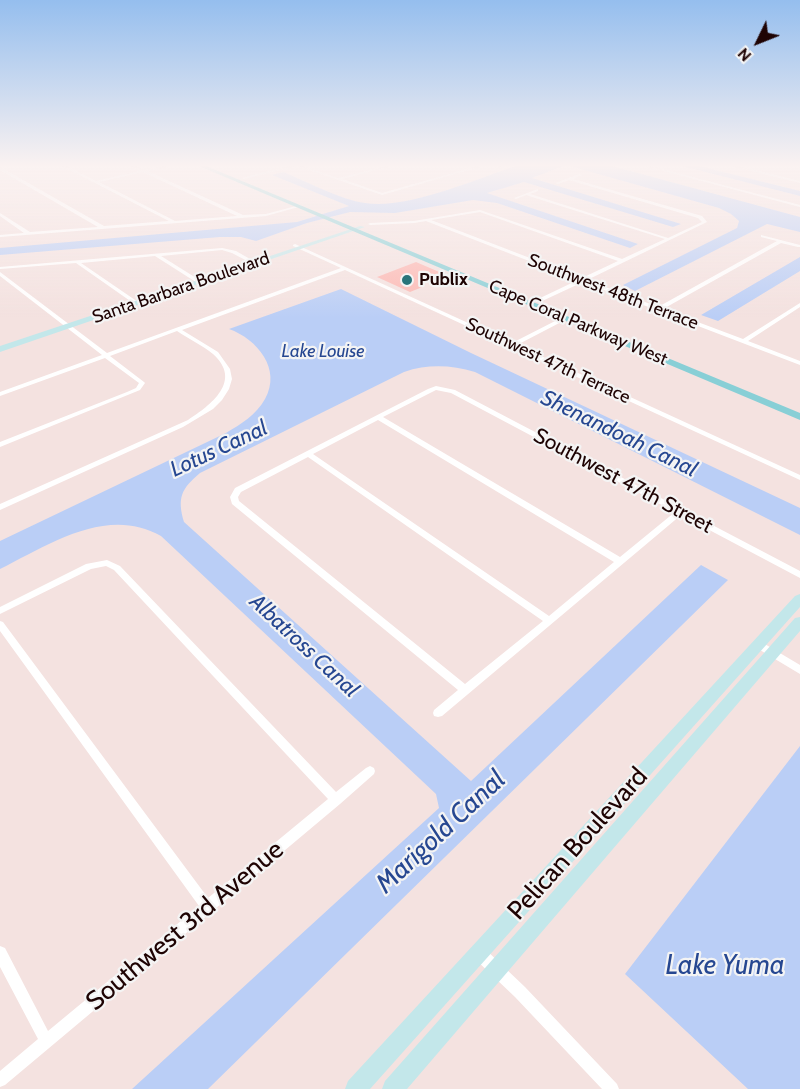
<!DOCTYPE html>
<style>
body{margin:0}
#map{position:relative;width:800px;height:1089px;overflow:hidden;background:#f4e2e0;font-family:Cabin,sans-serif}
canvas{display:block}
.north{position:absolute;left:728px;top:12px;width:60px;height:60px;-webkit-text-stroke:4px #f4f4f4;paint-order:stroke;rotate:227deg;font-size:16px;font-weight:700;line-height:24px;text-align:center;color:#1e0303}
.north::after{content:'';display:block;margin:auto;width:21px;height:27px;background:#1e0303;clip-path:polygon(50% 0,100% 100%,50% 72%,0 100%)}
</style>
<div id="map">
<canvas width="800" height="1089"></canvas>
<div class="north">N</div>
</div>
<script>
const context = document.querySelector('canvas').getContext('2d');
context.lineJoin = 'round';
function paint(path, color) {
  context.fillStyle = color;
  context.fill(path, 'evenodd');
}
function stroke(path, color, width, dash) {
  context.strokeStyle = color;
  context.lineWidth = width;
  context.lineCap = dash ? 'butt' : 'round';
  context.setLineDash(dash || []);
  context.stroke(path);
}
function label(font, color, halo, rows, align = 'center') {
  context.font = font + ' Cabin,sans-serif';
  context.lineWidth = 4.5;
  context.setLineDash([]);
  context.textBaseline = 'middle';
  context.strokeStyle = halo;
  context.fillStyle = color;
  for (const [text, x, y, turn = 0] of rows) {
    context.save();
    context.translate(x, y);
    context.rotate((+turn || 0) * Math.PI / 180);
    context.textAlign = isNaN(turn) ? turn : align;
    if (halo) context.strokeText(text, 0, 0);
    context.fillText(text, 0, 0);
    context.restore();
  }
}
paint(new Path2D(`
 M516,166H612L800,217V232L767,224L635,291L623,285L737,228L739,221L731,214L719,208L570,166H563L532,178L681,224L673,227L524,182L487,193L638,244L630,248L497,203L473,200L395,213L350,212L307,223L256,241L241,237H220L0,255V248L297,222L349,206L272,175L283,172C306,181 341,200 365,203C406,210 476,179 516,166Z
 M682,166H699L800,191V196Z
 M800,257V271L718,321L701,315Z
 M341,289L471,353L800,508V535L475,372C451,365 428,364 404,372L200,473C181,489 177,498 184,522L471,781L701,565L728,580L208,1089H132L439,808L436,794L161,536C107,505 48,545 0,569V541L226,433C241,424 256,415 265,399C282,369 257,339 229,329Z
 M800,746V1089H748L625,974Z`), '#bacef6');
paint(new Path2D(`
 M416,262L444,274L421,284L425,286L410,292L377,277Z`), '#fcb8b3');
paint(new Path2D(`
 M62,166H66L96,181L140,171L131,166H135L144,170L167,166L166,167L147,171L243,215L266,214L300,205L302,206L266,216L0,237V235L24,233L0,216V213L30,232L98,227L0,170V167L104,226L169,221ZM143,172L237,216L175,221L99,182Z
 M290,166H295L244,179L242,178Z
 M298,166H302L338,178L388,166L387,167L342,179L382,193L478,166H482L382,195Z
 M496,166H500L503,167L501,168Z
 M645,166H650L800,205V207Z
 M732,166H737L800,181V183Z
 M579,174L582,175L573,179L702,216L707,222L587,280L658,307L777,241L761,237V235L800,245V247H798L781,243L663,309L743,339L800,303V307L748,341L800,361V365L583,282L540,302H536V300L578,280L426,221L414,223L370,225L368,224L370,223L414,221L480,210L622,259L665,239L526,195L516,199L514,198L538,189V191L530,194L668,238L702,222L698,218L569,180L558,184L556,183ZM480,212L618,261L582,278L431,220Z
 M295,244L512,343L563,317H567V319L517,345L800,475V480L345,270L182,330L218,352L230,369L232,379L229,389L222,400L213,409L183,427L0,510V504L188,420C211,405 243,381 213,354C202,345 189,339 177,331L110,356L144,382L145,383L140,390L0,447V442L127,392L136,388L139,383L105,358L0,396V392L102,355L0,276V272L107,353L341,268L293,246V245Z
 M222,248L236,251L257,263L253,264L232,253L222,250L161,256L201,281V283L199,284L155,256L81,263L138,302L139,303L136,305L76,263L0,269V267Z
 M436,386L455,390L800,571V578L681,515L442,716L438,717L434,716L433,713L434,710L458,690L232,504L230,497L235,488L428,389ZM436,390L451,393L675,512L620,557L383,417ZM378,420L614,562L549,616L313,454ZM308,457L543,621L465,684L239,501L238,497L241,492Z
 M107,560L120,566L336,792L366,768L370,766L374,768L375,771L374,774L340,804L5,1085L0,1087V1071L38,1039L0,967V946L5,948L48,1031L199,906L0,631V621L3,622L208,898L328,799L114,570L106,566L91,569L0,614V607L86,564Z
 M758,640L800,665V674L755,647L753,644L755,641Z
 M479,946L484,948L525,987L617,1084L619,1089H602L515,997L474,958L472,953L474,948Z`), '#fff');
paint(new Path2D(`
 M360,226L365,227L0,352V346Z
 M800,594V607L370,1089H345L348,1081L795,596Z
 M800,617V631L407,1089H382L385,1081L795,618Z`), '#c3e7ea');
paint(new Path2D(`
 M199,166H206L800,413V420Z`), '#88cfd6');
const sky = context.createLinearGradient(0, 0, 0, 318);
sky.addColorStop(0, '#95beee');
sky.addColorStop(0.52, '#faf2f1');
sky.addColorStop(1, '#faf2f100');
context.fillStyle = sky;
context.fillRect(0, 0, 800, 318);
for (const [x, y, r, color] of [
 [407,280,6,"#2a747a"]
]) {
  const dot = new Path2D();
  dot.arc(x, y, r, 0, 2 * Math.PI);
  context.fillStyle = color;
  context.fill(dot);
  stroke(dot, '#f4f4f4', 2);
}
label('bold 18px', '#1e0303', '#f4f4f4', [
 ["Publix",419,280]
], 'left');
label('18px', '#1e0303', '#f4f4f4', [
 ["Santa Barbara Boulevard",181,288,-19],
 ["Southwest 48th Terrace",613,292,21],
 ["Cape Coral Parkway West",578,323,23],
 ["Southwest 47th Terrace",548,361,25]
]);
label('italic 18px', '#264791', '#f4f4f4', [
 ["Lake Louise",323,352]
]);
label('21px', '#1e0303', '#f4f4f4', [
 ["Southwest 47th Street",623,481,28]
]);
label('italic 22px', '#264791', '#f4f4f4', [
 ["Shenandoah Canal",619,434,26],
 ["Lotus Canal",219,449,-25],
 ["Albatross Canal",304,646,43]
]);
label('26px', '#1e0303', '#f4f4f4', [
 ["Pelican Boulevard",578,844,-48],
 ["Southwest 3rd Avenue",185,926,-40]
]);
label('italic 27px', '#264791', '#f4f4f4', [
 ["Marigold Canal",441,832,-43],
 ["Lake Yuma",725,966]
]);
</script>
